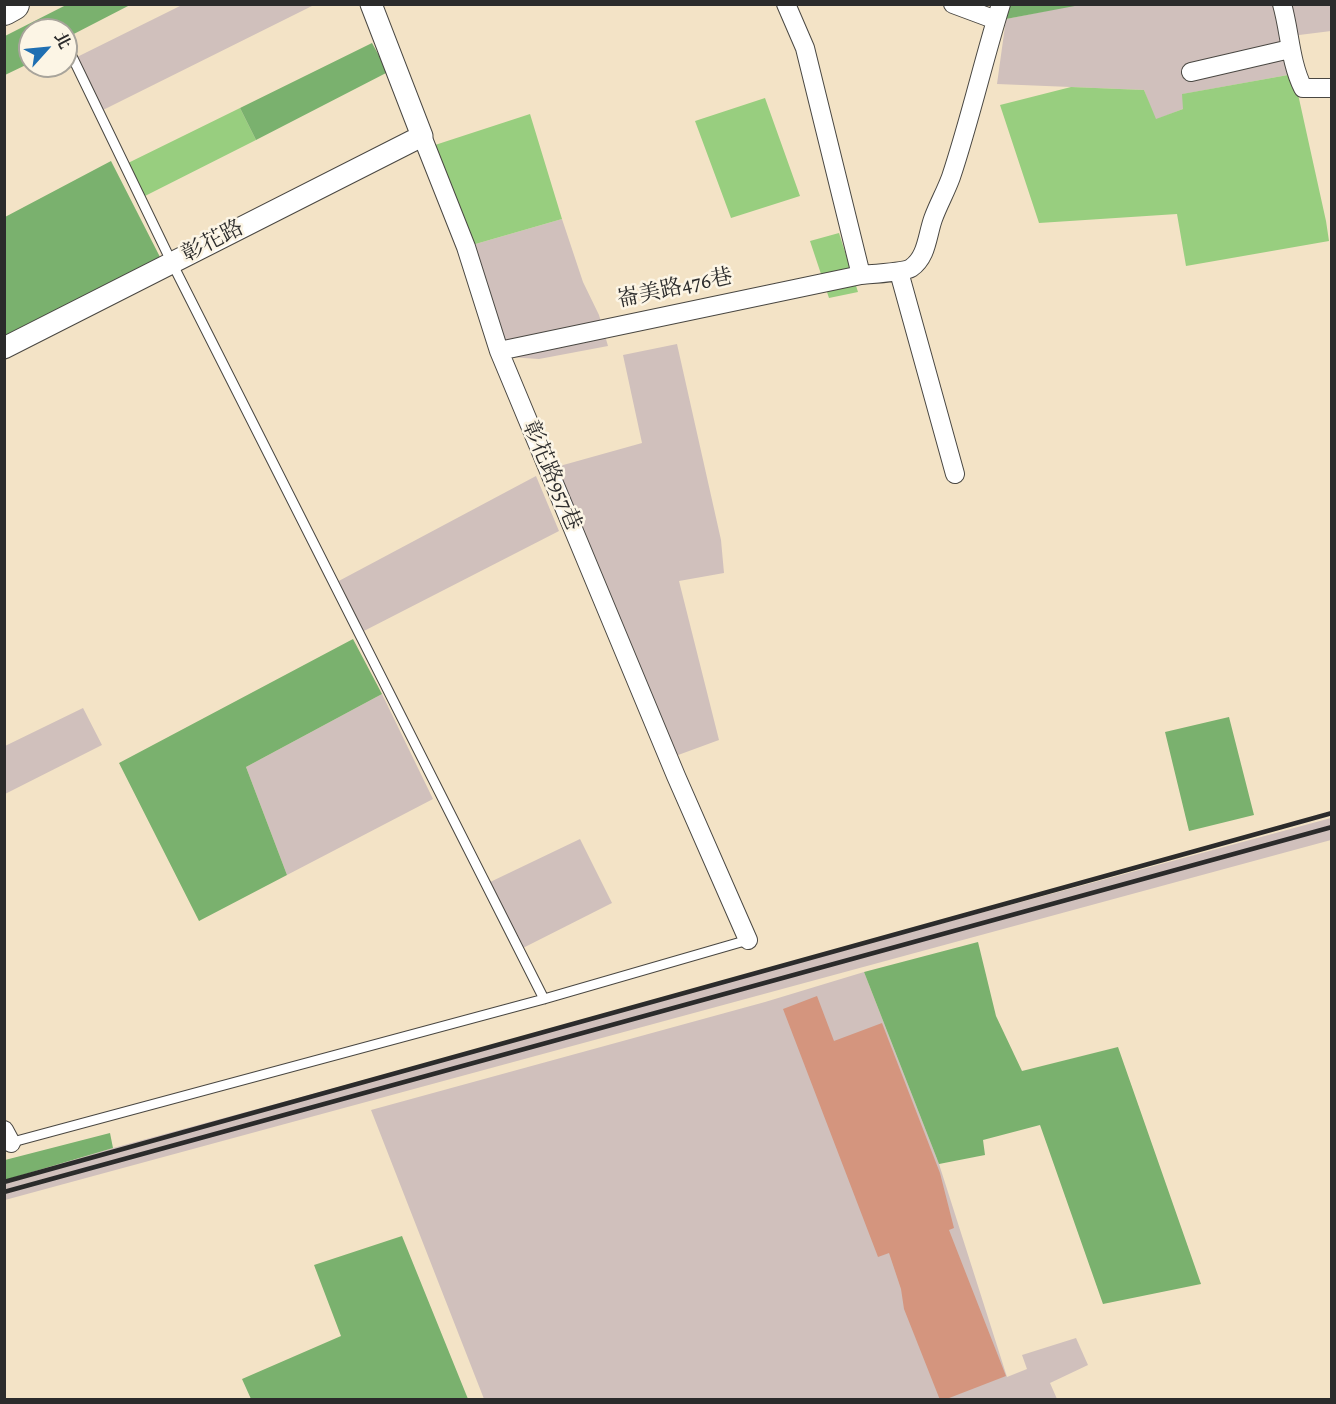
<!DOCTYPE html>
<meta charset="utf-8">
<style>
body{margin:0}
#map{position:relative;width:1336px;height:1404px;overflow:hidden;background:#f3e3c6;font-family:Alegreya,"Noto Serif TC",serif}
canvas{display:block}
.frame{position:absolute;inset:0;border:6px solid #2b2b2b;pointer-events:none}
.north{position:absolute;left:18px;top:18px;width:60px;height:60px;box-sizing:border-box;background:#fcf5e5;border:2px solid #a8a49b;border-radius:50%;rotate:63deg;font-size:16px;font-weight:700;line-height:24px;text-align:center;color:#2b2b2b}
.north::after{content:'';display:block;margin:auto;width:21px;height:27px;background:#1f6fb2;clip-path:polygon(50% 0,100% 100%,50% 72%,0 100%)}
</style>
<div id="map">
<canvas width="1336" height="1404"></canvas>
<div class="frame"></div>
<div class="north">北</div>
</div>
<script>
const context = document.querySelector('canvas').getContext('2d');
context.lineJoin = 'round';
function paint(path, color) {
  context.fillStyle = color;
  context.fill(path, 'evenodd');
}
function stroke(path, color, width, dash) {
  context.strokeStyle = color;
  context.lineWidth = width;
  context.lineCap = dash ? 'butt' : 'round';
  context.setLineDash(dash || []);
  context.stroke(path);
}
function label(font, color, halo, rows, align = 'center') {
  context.font = font + ' Alegreya,"Noto Serif TC",serif';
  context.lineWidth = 5;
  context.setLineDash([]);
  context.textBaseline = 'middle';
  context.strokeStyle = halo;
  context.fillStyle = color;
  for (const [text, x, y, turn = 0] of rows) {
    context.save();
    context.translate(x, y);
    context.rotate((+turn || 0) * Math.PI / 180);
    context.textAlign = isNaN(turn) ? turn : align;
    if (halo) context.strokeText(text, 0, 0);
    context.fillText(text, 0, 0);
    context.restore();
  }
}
paint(new Path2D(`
 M1080,4L1331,5V31L1283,37L1288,75L1183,94V109L1155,120L1144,90L997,84L1006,19Z
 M182,5H314L99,112L73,59Z
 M562,219L583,282L599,315L608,346L539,359L508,357L472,245Z
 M677,344L721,540L724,573L679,581L719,740L670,758L549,469L642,443L623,355Z
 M536,476L559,531L360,633L335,583Z
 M382,694L433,799L287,875L246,767Z
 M83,708L102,745L5,794V746Z
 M1331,818V840L5,1200V1180L113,1148Z
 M580,839L612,903L519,950L486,884Z
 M864,972L939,1164L1007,1377L1027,1369L1022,1355L1076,1338L1088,1365L1050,1383L1057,1399H484L371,1110L765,1002Z`), '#d0c0bc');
paint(new Path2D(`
 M1288,75L1298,94L1326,221L1329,241L1186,266L1177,214L1039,223L1000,105L1071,87L1144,90L1156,119L1183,109L1182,94Z
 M765,98L800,196L731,218L695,121Z
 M240,108L256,140L143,197L126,164Z
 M530,114L562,219L472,245L435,145Z
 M839,233L858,292L829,298L810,241Z`), '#98ce7f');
paint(new Path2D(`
 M68,4L130,5L66,38V30H30V63L5,75V36Z
 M1010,5H1080L1006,19Z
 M372,43L388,72L256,140L240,108Z
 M111,161L160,257L158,266L5,345V217Z
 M353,639L382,694L246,767L287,875L199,921L119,763Z
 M1229,717L1254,815L1189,831L1165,732Z
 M978,942L996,1016L1022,1071L1118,1047L1201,1284L1103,1304L1040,1125L983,1140L985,1155L939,1164L864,972Z
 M110,1133L113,1148L5,1180V1160Z
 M402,1236L468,1399H251L242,1379L341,1336L314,1265Z`), '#7ab16e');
paint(new Path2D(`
 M817,996L834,1041L882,1023L940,1173L954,1228L949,1230L1006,1376L944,1400H940L904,1309L901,1289L889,1253L878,1257L783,1009Z`), '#d4957e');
const service = new Path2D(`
 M66,44L172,263L544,999
 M9,1143L544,999L748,940`);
const minor = new Path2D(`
 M786,4L805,48L861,275
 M953,4L996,20
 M1282,4C1290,32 1290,62 1303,88H1332
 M1191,72L1290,49
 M422,136L466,247L499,351L676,776L748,940
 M899,272L955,474
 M499,351L861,275C871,274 905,272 911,268C927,257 927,236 933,219C938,205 946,191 951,177C970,120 983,62 1001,4
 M4,1130L11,1143`);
const tertiary = new Path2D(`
 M4,348L422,136L371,4`);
const motorway = new Path2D(`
 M4,9L13,4`);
stroke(service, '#494742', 11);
stroke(minor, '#494742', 20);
stroke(tertiary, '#494742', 23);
stroke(motorway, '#494742', 34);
stroke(service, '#fff', 9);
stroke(minor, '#fff', 18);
stroke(tertiary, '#fff', 21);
stroke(motorway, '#fff', 32);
stroke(new Path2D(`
 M4,1182L1332,813
 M4,1192L1332,827`), '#2b2b2b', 4.5);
label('22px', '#2b2b2b', '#fcf5e5', [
 ["彰花路",213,242,-27],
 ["崙美路476巷",675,289,-12],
 ["彰花路957巷",551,476,67]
]);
</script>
